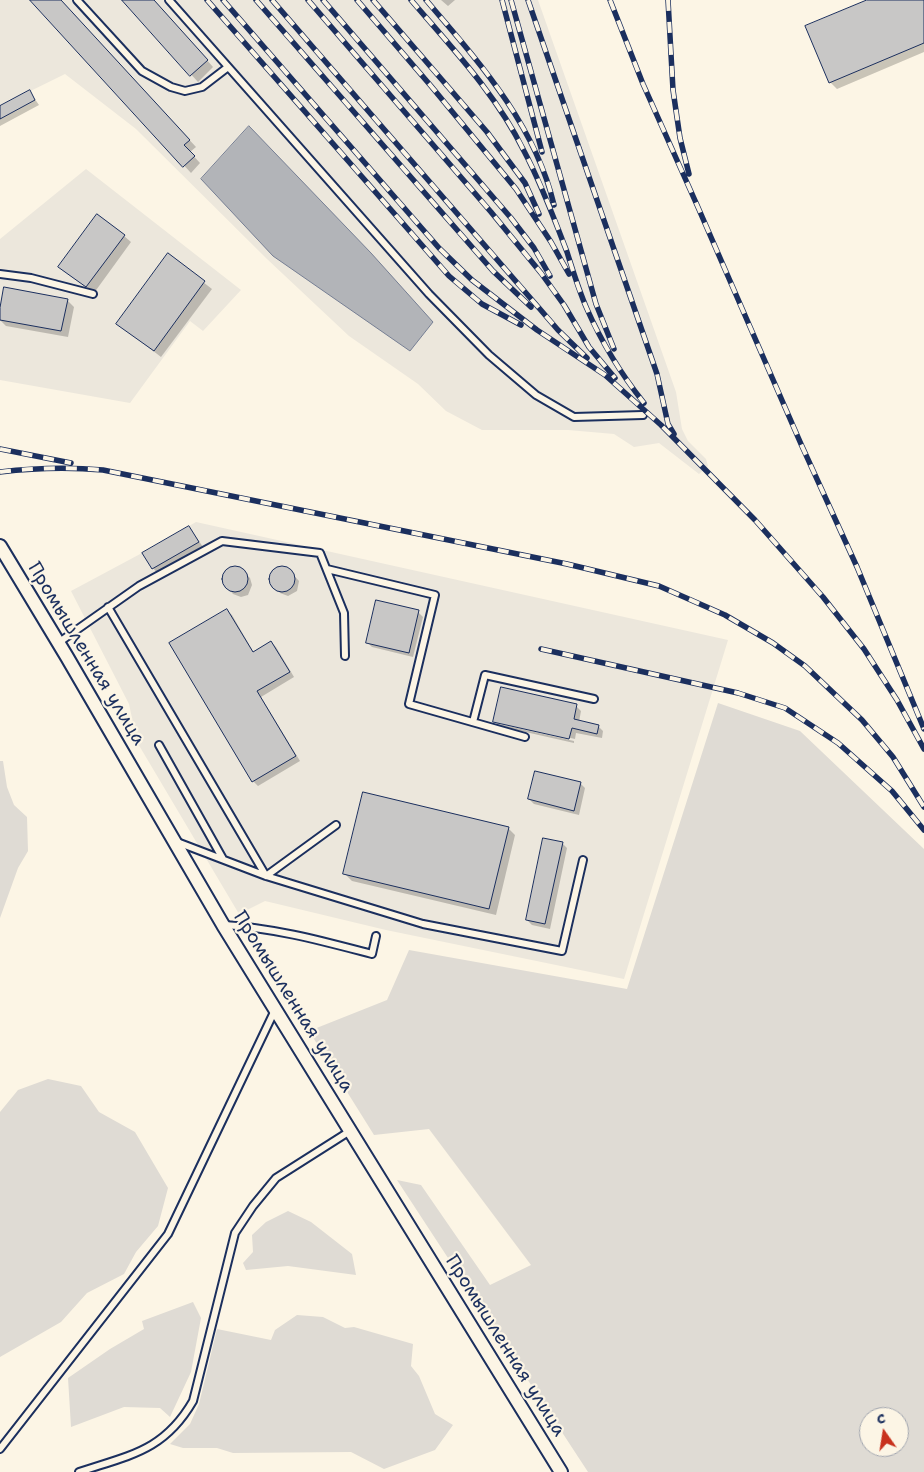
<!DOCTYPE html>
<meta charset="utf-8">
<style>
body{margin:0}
#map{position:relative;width:924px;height:1472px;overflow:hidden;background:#fcf5e5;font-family:"Shantell Sans",sans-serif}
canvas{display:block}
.north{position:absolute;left:859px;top:1407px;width:50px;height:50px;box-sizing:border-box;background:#fcf5e5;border:1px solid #a2a6af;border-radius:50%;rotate:347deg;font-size:14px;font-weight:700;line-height:20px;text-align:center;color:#1b2f5e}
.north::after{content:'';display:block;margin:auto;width:18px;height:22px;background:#c8321e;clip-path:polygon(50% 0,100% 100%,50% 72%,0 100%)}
</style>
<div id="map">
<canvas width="924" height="1472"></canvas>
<div class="north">С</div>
</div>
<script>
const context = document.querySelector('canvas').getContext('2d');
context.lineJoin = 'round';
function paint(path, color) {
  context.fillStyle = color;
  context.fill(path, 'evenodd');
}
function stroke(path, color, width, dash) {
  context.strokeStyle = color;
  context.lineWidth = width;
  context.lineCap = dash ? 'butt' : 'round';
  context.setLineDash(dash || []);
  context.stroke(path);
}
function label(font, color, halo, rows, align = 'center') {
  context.font = font + ' "Shantell Sans",sans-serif';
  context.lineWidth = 4.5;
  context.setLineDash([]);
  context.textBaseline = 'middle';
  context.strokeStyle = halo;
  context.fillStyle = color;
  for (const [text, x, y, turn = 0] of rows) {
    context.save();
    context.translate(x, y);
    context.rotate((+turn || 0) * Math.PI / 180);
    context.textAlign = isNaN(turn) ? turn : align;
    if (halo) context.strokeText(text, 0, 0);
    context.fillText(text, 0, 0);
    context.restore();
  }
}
paint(new Path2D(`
 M0,0H538L676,392L682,429L688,441L706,459L708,466L699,474L659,443L634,447L614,434L568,430H482L446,411L418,384L349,336L267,259L136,129L65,74L0,106Z
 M86,169L241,290L203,331L190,321L130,403L0,380V239Z
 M196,522L728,640L624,979L386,930L265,901L239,914L137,742L129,704L71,591L142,553Z`), '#ece7dc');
paint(new Path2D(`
 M718,703L800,731L924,849V1472H588L397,1180L421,1185L490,1285L531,1265L429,1129L374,1135L309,1031L387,1000L409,950L627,989ZM869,1417H899V1447H869Z
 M0,761H3L7,787L14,805L27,817L28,851L18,868L0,918Z
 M48,1079L81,1086L99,1112L135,1132L168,1188L158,1226L136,1252L124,1274L87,1293L61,1322L0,1357V1112L18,1090Z
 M288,1211L311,1222L352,1254L356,1275L288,1266L246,1270L243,1263L253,1252L252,1235L266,1222Z
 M193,1302L201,1318L191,1372L170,1417L160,1408L124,1407L71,1427L68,1378L110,1349L144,1329L142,1321Z
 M297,1315L323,1317L345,1328L354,1327L413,1344L411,1366L419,1376L435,1414L453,1425L435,1450L384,1469L351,1452L233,1453L217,1448H183L170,1444L190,1424L199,1404L217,1329L271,1340L275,1330Z`), '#dfdbd4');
const water = new Path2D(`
 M249,126L371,253L433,322L410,351L273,256L201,179Z`);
paint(water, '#b2b4b8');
stroke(water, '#767f94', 1);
paint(new Path2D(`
 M32,0H60L196,147L190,152L200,163L191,173Z
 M124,0H154L213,67L198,82Z
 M441,0H455L448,6Z
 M870,0H924V52L837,89L830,82Z
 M30,92L39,105L0,126V108Z
 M124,236L131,242L94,293L60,267Z
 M168,255L212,289L161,357L118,324Z
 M67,300L74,307L68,337L6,326L0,320V314Z
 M189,527L203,547L158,574L153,568Z
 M235,568L244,572L250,578L252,585L248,595L241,597L233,594L224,583L223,578L228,570Z
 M279,568L289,570L299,581L297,591L288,596L280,593L271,582L273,572Z
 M226,610L232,615L254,653L271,642L276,647L294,677L261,697L300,761L258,786L253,781Z
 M418,612L423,617L413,657L372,647L367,642Z
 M576,706L581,711L579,722L598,726L603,731L602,738L576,733L575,739L499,722V724L574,741V743L499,726L494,721Z
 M580,783L585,788L579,815L534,804L529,799Z
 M508,828L515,835L496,915L352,881L345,874Z
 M562,843L567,848L550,929L532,925L527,920Z`), '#0003');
const building = new Path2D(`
 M30,0H61L190,140L184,145L195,156L183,167Z
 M122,0H154L208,60L190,76Z
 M867,0H924V43L829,83L805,26Z
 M30,90L35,100L0,119V106Z
 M97,214L125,235L86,287L58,267Z
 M168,253L205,281L154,351L116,324Z
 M4,287L68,299L61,331L0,320V308Z
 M189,526L199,542L152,569L142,553Z
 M269 579a13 13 0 1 1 26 0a13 13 0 1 1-26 0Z
 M222 579a13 13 0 1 1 26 0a13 13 0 1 1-26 0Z
 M376,600L419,610L409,653L366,643Z
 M227,609L253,652L271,641L290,672L257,691L296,756L252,782L169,643Z
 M501,687L577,704L574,719L599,725L597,734L572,728L569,739L493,722Z
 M535,771L581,782L574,811L528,799Z
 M363,792L509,827L489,909L343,874Z
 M543,838L563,842L545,924L526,920Z`);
paint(building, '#c8c7c6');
stroke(building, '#1b2f5e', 1);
const service = new Path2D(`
 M77,0L142,71L171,87L185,91L202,87L228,67
 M169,0L429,294L489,355L536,395L574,417L643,415
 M0,274L31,278L93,294
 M327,569L435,595L409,704L525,737
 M108,607L266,876L336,825
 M58,643L139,586L222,541L320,553L344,613L345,656
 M473,722L485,675L594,699
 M159,745L223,859
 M177,842L266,876L423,924L562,951L583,860
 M224,925C275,928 322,941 372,954L376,936
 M0,1449L168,1234L275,1010
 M79,1472C130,1455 164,1451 193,1401L235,1233L253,1206L276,1178L350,1131`);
const minor = new Path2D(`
 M0,546L67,657L223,925L561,1472`);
stroke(service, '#1b2f5e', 10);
stroke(minor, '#1b2f5e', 16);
stroke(service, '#fcf5e5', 6);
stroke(minor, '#fcf5e5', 12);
const rail = new Path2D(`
 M207,0L449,276L482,304L521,325
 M223,0L439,248L472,280L537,330L605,375L661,425L755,520L823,597L864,649L897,700L924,749
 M256,0L493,271L531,307
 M272,0L539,308L558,330L587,358
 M308,0L491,212L541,273L564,305L589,347L615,378
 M323,0L511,218L534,248L550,276
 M357,0L431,86L516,189L551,242L569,274
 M373,0L487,132L525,183L539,214
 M411,0C452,48 496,94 524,151C541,183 554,218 567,252C573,271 579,291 587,309C602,343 621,374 644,403
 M426,0C479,62 535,124 554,205
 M502,0L542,152
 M511,0L596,304L614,349
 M528,0L657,374L668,424L674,434
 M610,0L643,84L697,205L801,444L857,567L924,729
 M668,0L673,90L680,138L689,174
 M0,449L71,463
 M0,472C34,468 68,467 103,470L567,564L659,586L725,615L773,643L805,666L862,720L893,757L924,807
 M541,649L738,693L785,708L838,743L892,791L924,830`);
stroke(rail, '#1b2f5e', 5.5);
stroke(rail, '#fcf5e5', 4, [11]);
label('19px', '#1b2f5e', '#fcf5e5', [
 ["Промышленная улица",86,654,59],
 ["Промышленная улица",293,1002,58],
 ["Промышленная улица",505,1346,58]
]);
</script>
